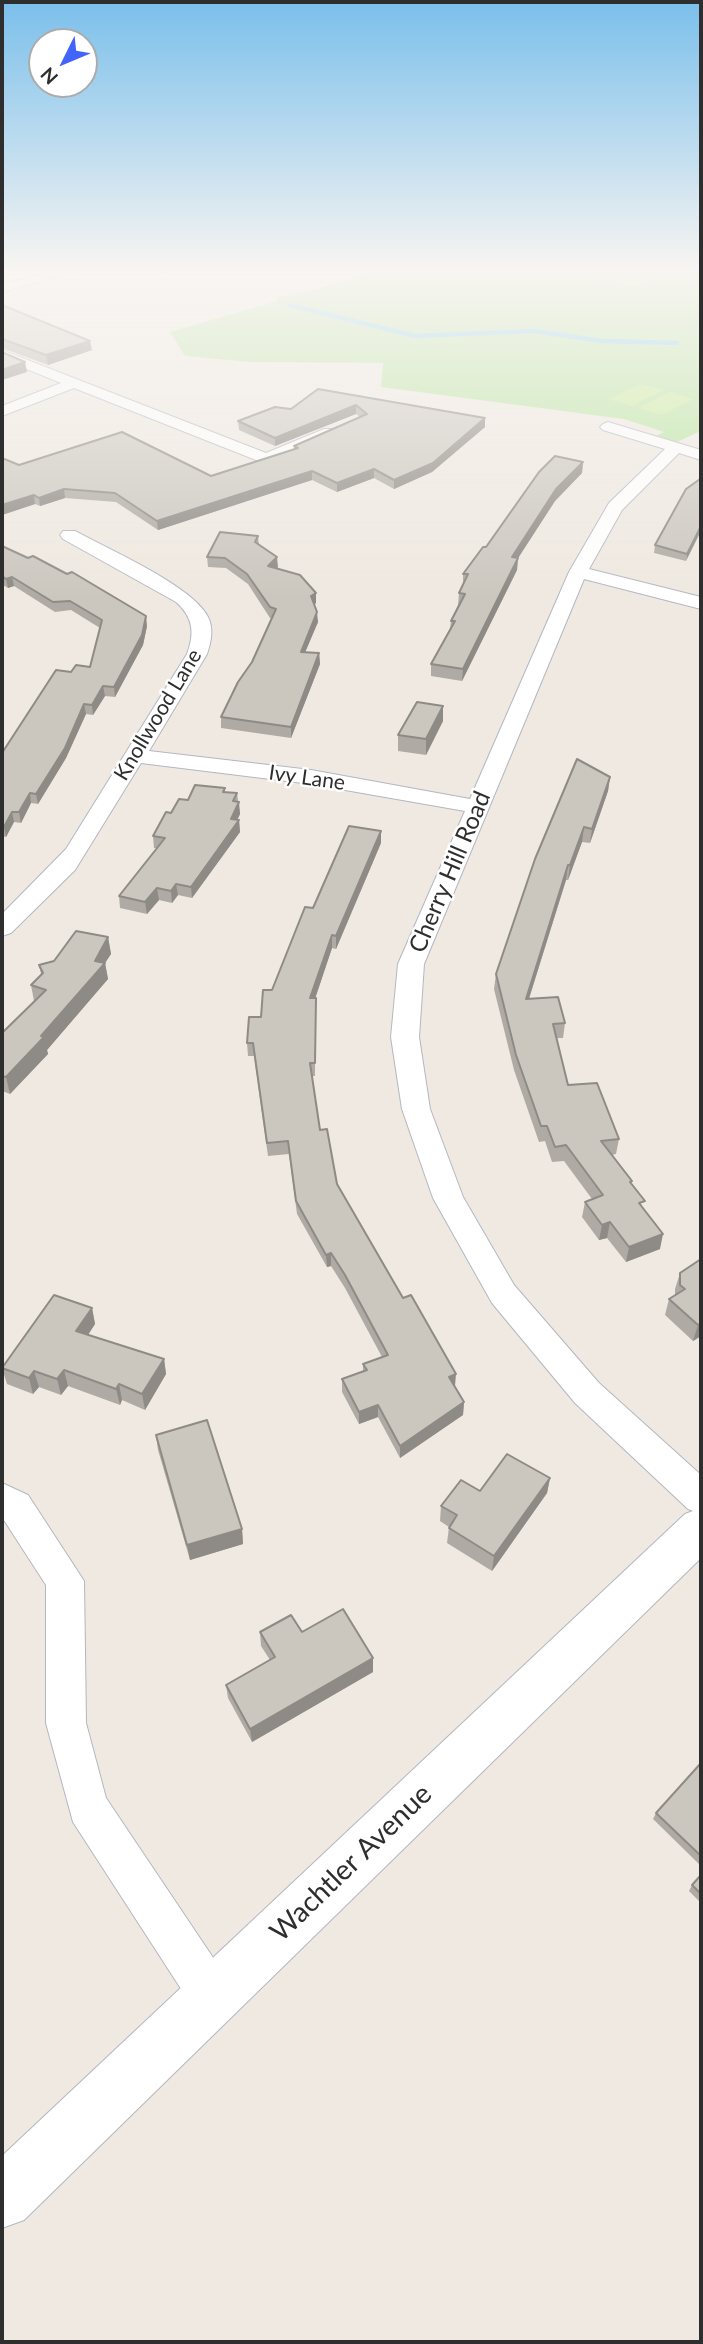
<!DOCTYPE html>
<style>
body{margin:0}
#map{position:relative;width:703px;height:2344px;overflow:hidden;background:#efe9e1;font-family:Lato,sans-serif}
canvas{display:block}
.frame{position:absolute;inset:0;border:4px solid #2e2e2e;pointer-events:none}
.north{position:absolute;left:28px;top:28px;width:70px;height:70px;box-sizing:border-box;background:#fff;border:2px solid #ababab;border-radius:50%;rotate:227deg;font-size:19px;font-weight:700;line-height:28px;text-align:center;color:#2e2e2e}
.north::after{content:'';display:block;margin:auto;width:24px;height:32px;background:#4264fb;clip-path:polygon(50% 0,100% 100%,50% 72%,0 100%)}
</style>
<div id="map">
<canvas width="703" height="2344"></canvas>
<div class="frame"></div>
<div class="north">N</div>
</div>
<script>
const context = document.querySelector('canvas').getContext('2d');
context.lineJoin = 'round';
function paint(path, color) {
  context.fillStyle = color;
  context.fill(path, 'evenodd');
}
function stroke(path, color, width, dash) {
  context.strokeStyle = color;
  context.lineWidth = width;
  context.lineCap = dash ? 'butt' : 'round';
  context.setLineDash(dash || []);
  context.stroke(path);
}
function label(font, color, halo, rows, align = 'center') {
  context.font = font + ' Lato,sans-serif';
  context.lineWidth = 5;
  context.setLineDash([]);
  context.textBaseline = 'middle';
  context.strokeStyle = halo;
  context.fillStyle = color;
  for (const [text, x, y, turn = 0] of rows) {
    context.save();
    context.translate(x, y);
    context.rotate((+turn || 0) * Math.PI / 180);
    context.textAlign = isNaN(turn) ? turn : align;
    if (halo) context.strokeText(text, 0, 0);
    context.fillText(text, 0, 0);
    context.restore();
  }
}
paint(new Path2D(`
 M358,270H701V431L677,442L656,436L664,432L624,419L381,387L383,363L250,362L185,356L170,332L277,301V297L300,294L367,273Z`), '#b6e59e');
paint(new Path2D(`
 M572,270H685L632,287Z
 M641,384L664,390L632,406L609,399Z
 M670,392L693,399L662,415L638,408Z`), '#c9ec9a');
stroke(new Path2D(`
 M289,305L415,336L534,331L602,341L677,343`), '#75cff0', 4.5);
const minor = new Path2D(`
 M61,270H80L2,292V284Z
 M2,350L266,453L324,429H336L338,432L266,464L74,388L2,416V406L61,383L2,359Z
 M608,422L701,450V460L679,453L622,510L589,569L701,597V609L584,579L424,964L419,1037L430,1109L463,1197L514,1285L599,1383L701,1475V1514L688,1509L575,1403L492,1303L433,1198L402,1109L391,1037L398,964L465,811L311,784L141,763L75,870L11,933L2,936V914L66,849L187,654C195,633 193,617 176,602L63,539L60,535L63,531H75C108,549 193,586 208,617C214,629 211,642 207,654L149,751L311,770L470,799L569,572L609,503L665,449L603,430L600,427L603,424Z
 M2,1483L28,1495L84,1581L86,1723L106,1798L228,1980L235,1996L228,2012L212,2019L196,2012L73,1822L46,1723V1585L2,1517Z`);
const tertiary = new Path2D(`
 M701,1508V1558L24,2220L2,2228V2156L685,1514Z`);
stroke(minor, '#b4b7c1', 2);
stroke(tertiary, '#b4b7c1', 2);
paint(minor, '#fff');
paint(tertiary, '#fff');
paint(new Path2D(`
 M152,270H176L162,273Z
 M2,305L92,350L48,365L2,348Z
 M318,389L485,418V427L432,472L394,489L374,478L337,492L312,480L158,530L116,502L65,498L40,506L35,504L2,515L19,465L211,476L294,449V446L360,417L356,414L275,446L239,430L238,421L291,409Z
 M583,462L582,473L555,501L518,558L517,570L462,681L431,676V664L450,630L451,621L458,605L459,593L463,586V574L486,547Z
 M700,479L686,561L654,553L655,545Z
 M258,536L259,545L278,567L276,568L316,603L314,605L318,622L305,652L319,653L320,664L291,738L221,728V717L252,662L272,618H270L248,584L226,568L208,567L207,557Z
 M2,546L147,626L143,645L115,697L105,696L93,715L86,714L66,758L38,804L31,803L21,823L14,822L6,837L2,836V753L71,672L90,667L100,628L71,610L55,612L14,586L8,588L3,585L2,586Z
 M443,706V721L426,755L398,751V735Z
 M610,777L608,791L590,843L582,842L568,880H566L529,999L565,1023L563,1038H557L568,1085L619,1139L616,1154L612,1155L632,1184L643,1208L660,1249L626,1262L607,1238L599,1240L582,1217L585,1202L592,1199L564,1161L552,1162L545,1141L539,1142L514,1070L494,989L496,974Z
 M225,788V792L237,793L240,814L237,820H239L240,832L192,898L178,895L172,903L159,900L147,914L120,908L119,896L157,848H154L153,836L171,813L188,800Z
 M381,843L336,949L332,948L315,998V1076H312L320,1130L337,1184L464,1402L463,1415L400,1458L378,1417L359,1424L342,1392V1379L363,1372V1364L382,1357L345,1288L331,1266L327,1267L297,1214L289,1154L268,1156L254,1056H248L247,1043L261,1017L272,990L313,908Z
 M108,937L111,954L105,963L108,979L47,1050L48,1054L10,1094L2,1091V1033L34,1001L31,985L41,974L39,965L54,961Z
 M680,1273L701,1336L693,1341L665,1315L669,1299L675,1295V1289Z
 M92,1308L95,1324L88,1335L164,1359L166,1374L145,1410L122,1400L120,1405L68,1386L61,1395L39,1387L33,1394L7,1384L2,1368Z
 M156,1435L242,1529L243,1544L190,1560L158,1450Z
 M550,1478L547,1493L492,1571L447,1543L449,1527L440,1521L441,1506L480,1491Z
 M260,1632H302L373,1658V1672L252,1742L228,1698L226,1685L270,1660L261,1646Z
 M701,1763V1866L653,1819L656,1813Z
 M701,1875V1903L689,1891L692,1885Z`), '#afaba4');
paint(new Path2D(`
 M162,270H176L162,273Z
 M90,341L92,350L48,365L46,355Z
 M25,362L27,372L2,380V370Z
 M356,405V414L275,446V438Z
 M485,418V427L432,472L394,489V480Z
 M583,462L582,473L555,501L511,569L512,557L556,489Z
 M374,469V478L337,492V483Z
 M312,471V480L158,530L157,521Z
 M64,489L65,498L40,506L39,498Z
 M34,495L35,504L2,515V516V505Z
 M701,526V531L686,561L687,554Z
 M277,557L278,567L269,576L268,566Z
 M518,558L517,570L462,681L463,669Z
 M12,577L14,586L8,588L6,579Z
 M316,593V603L311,607V596Z
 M317,612L318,622L301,662V652Z
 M146,616L147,626L143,645L115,697L114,687Z
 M319,653L320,664L291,738V727Z
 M103,686L105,696L93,715L92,705Z
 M84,704L86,714L66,758L38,804L36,794Z
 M443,706V721L426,755V739Z
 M610,777L608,791L590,843L592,829Z
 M30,793L31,803L21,823L19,812Z
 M239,802L240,814L233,829L239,820L240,832L192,898L191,887L231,819Z
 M12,812L14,822L6,837L4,827Z
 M584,827L582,842L568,880L570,865Z
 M381,831V843L336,949V936Z
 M568,865L566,880L524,1014L526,999Z
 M176,884L178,895L172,903L171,891Z
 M157,888L159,900L147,914L145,902Z
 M332,935V948L311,1011L310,998Z
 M108,937L111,954L105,963L108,979L47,1050L48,1054L10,1094L6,1077L95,961Z
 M610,1222L607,1238L599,1240L602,1225Z
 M663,1234L660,1249L626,1262L629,1247Z
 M331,1253V1266L327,1267L326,1255Z
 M92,1308L95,1324L80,1347L76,1331Z
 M701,1323V1336L693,1341L698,1325Z
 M164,1359L166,1374L145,1410L142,1394Z
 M64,1370L68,1386L61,1395L57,1379Z
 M34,1371L39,1387L33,1394L29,1378Z
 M456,1374L455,1386L449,1377Z
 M119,1384L122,1400L120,1405L116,1389Z
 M464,1402L463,1415L400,1458V1446Z
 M378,1405V1417L359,1424V1412Z
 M550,1478L547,1493L492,1571L494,1556Z
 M242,1529L243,1544L190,1560L187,1545Z
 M373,1658V1672L252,1742L250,1729Z`), '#8e8b86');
const building = new Path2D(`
 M2,305L90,341L46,355L2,339Z
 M2,352L25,362L2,370Z
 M318,389L485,418L433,463L394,480L374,469L337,483L312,471L157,521L115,493L64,489L39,498L34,495L2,505V458L19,465L122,432L211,476L298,448L294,446L367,414L356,405L275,438L238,421L275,407L291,409Z
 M555,456L583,462L556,489L512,557L518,558L463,669L431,664L455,621H451L465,594L459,593L468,574H463L483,547H486L539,472Z
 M700,479L701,526L687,554L655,545L686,489Z
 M220,532L258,536L255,542L277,557L268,566L300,575L316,593L311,596L317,612L301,652L319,653L291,727L221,717L238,682L252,662L276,609L270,607L247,574L225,558L207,557Z
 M2,546L28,558L33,556L67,574L72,572L146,616L142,635L114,687L103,686L92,705L84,704L65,748L36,794L30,793L19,812H12L4,827L2,826V753L56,670L71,672L76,665L90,667L102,620L70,601L53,602L12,577L6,579L2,576Z
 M417,702L443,706L426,739L398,735Z
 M577,759L610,777L592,829L584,827L570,865H568L526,999L558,997L565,1023L553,1024L568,1085L597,1083L619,1139L601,1141L632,1181L630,1182L645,1201L639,1203L663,1234L629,1247L610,1222L602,1225L585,1202L603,1195L566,1145L555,1147L547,1126H541L516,1055L496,974L535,859Z
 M195,785L225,788L223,792L237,793L233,801L239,802L231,819L239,820L191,887L176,884L171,891L157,888L145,902L119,896L165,838L153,836L166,812L171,813L179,799L188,800Z
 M349,826L381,831L336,936L332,935L310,998H316L315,1063H310L320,1130L327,1129L337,1184L403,1298L411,1295L456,1374L449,1377L464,1402L400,1446L378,1405L359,1412L342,1379L367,1370L363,1364L388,1355L345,1275L331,1253L326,1255L296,1201L288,1141L267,1143L253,1043H247L249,1017H261L263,990H272L305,907L313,908Z
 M76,931L108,937L95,961L105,963L41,1036L44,1037L6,1077L2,1076V1033L46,990L31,985L43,973L39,965L54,961Z
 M701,1259V1323L698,1325L669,1299L685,1289L680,1285V1273Z
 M54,1295L92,1308L76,1331L164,1359L142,1394L119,1384L116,1389L64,1370L57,1379L34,1371L29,1378L2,1368Z
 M207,1420L242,1529L187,1545L156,1435Z
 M507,1454L550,1478L494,1556L449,1528L457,1515L441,1506L461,1480L480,1491Z
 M343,1609L373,1658L250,1729L226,1685L275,1657L260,1632L291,1615L302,1632Z
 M701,1763V1856L656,1813Z
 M701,1875V1894L692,1885Z`);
paint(building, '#cbc7bf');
stroke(building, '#8e8b86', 2);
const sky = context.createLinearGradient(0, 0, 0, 598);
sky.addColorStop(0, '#7abfeb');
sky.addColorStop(0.45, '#f8f5f2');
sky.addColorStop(1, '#f8f5f200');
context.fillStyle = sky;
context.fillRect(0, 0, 703, 598);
label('21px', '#2e2e2e', '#fff', [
 ["Knollwood Lane",158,715,-59],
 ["Ivy Lane",307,778,8]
]);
label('24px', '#2e2e2e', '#fff', [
 ["Cherry Hill Road",450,872,-67]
]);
label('28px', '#2e2e2e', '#fff', [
 ["Wachtler Avenue",351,1863,-44]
]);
</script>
